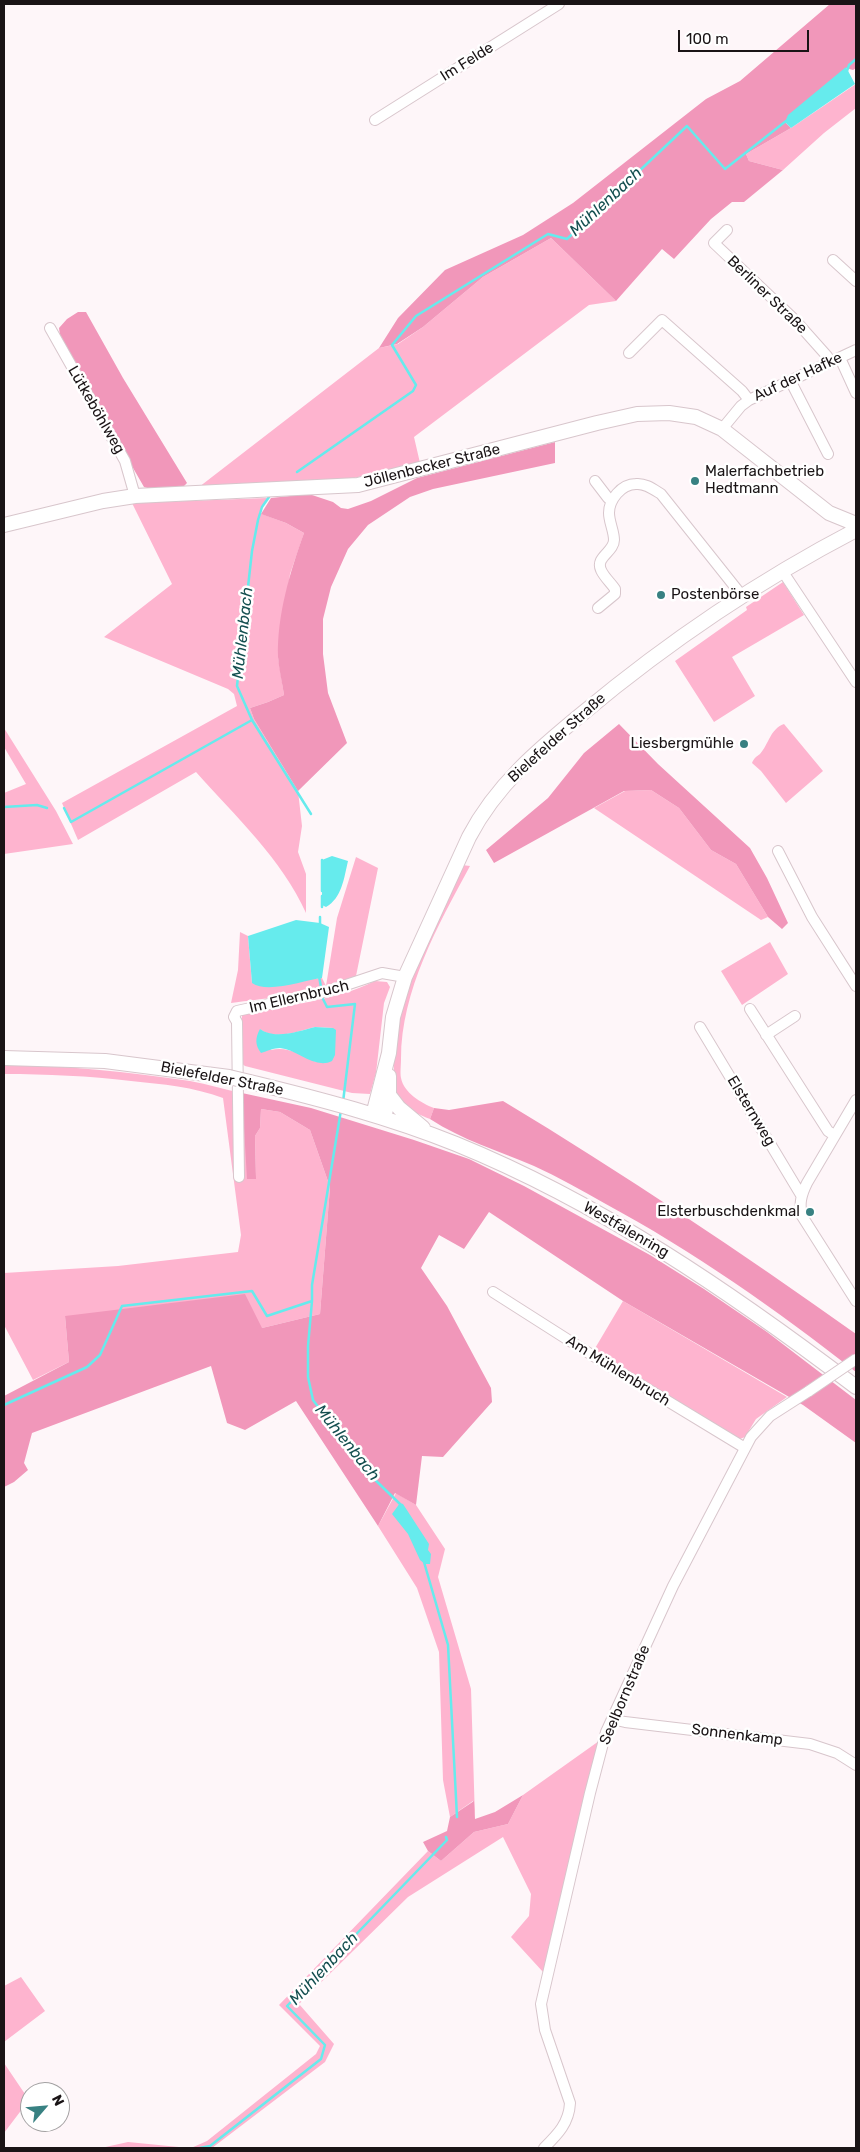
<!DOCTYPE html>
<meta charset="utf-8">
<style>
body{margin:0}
#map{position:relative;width:860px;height:2152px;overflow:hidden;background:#fef6f9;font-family:Rubik,sans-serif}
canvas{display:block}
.frame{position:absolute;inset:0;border:5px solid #1a1416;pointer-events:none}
.north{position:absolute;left:20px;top:2082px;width:50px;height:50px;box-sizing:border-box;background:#fff;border:1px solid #a3a1a2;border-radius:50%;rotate:63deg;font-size:14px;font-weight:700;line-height:20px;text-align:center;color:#1a1416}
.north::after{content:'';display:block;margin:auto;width:18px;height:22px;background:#388182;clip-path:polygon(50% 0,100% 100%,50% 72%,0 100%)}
.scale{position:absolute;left:678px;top:30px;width:131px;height:22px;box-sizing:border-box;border:2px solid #1a1416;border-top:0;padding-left:6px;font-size:15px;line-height:18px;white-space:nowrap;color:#1a1416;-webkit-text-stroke:4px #fff;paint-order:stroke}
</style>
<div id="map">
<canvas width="860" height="2152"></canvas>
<div class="frame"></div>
<div class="north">N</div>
<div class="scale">100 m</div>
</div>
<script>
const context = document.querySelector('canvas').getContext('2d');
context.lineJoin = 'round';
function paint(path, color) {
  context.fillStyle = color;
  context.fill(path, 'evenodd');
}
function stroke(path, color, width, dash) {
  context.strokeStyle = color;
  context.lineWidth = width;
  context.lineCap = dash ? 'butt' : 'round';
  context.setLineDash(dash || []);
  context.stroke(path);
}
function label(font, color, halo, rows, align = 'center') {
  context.font = font + ' Rubik,sans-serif';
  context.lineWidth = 5;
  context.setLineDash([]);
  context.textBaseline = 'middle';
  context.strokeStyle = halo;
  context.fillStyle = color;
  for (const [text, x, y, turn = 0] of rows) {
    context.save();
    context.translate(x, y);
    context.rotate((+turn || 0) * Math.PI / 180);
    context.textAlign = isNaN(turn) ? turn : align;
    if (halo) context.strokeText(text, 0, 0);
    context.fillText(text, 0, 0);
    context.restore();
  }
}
paint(new Path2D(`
 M856,84V108L824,133L783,170L749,161L746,154L791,128Z
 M551,238L616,301L589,305L414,437L420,463L345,480L199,487L379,348L398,344L423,327L483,277Z
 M267,498L259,513L286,523L304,533L290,574L278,657L284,695L268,702L250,708L254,719L298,791L302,826L298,852L306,874V913C282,859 235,816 196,772L78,840L62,803L237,706L234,694L228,689L104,637L172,584L132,503Z
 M783,582L804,615L732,657L755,696L714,722L675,661L747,610L746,607Z
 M784,724L823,771L786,803L761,771L752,763C754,758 756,757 760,754C769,744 770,729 784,724Z
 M4,728L56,811L73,844L4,854V793L26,784L4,747Z
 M651,790L679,808L711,850L736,864L768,917L761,920L594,808L625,791Z
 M356,857L378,868L356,976C335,992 260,999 231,1003L238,970L240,932L248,936L252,983L322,978L326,986L337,918Z
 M462,865L470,866C438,925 401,991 401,1059C401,1065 400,1073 401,1078C404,1093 421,1103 434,1108L430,1119C420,1115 404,1109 398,1099C393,1092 394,1081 394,1073C391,998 431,931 462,865Z
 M770,942L788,974L742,1005L721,971Z
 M375,981L387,982L390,987L384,1003L376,1073L370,1094L352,1093L245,1066L241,1063L242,1014C286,1005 335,1001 375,981ZM315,1027L333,1028L316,1062C302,1055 287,1046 271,1050L260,1029C275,1041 299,1031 315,1027Z
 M4,1065C66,1065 128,1072 190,1081C208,1084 225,1090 242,1093L256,1179L255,1136L260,1128L261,1109L280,1112L310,1130L330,1187L320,1314L262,1328L65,1316L69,1362L33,1380L4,1325V1273L118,1266L238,1252L241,1235L223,1098C194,1087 162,1084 131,1081C89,1076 47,1074 4,1074Z
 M623,1301L787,1397L756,1419L745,1437L740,1439L594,1350Z
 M396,1493L416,1505L445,1549L438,1577L471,1689L475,1819L473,1801L450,1817L443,1780L439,1652L417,1588L378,1526Z
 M599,1741L543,1972L511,1937L529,1916L531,1894L503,1837L408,1897L299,2004L334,2044L325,2062L212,2148H191L207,2141L316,2054L320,2046L279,2005L428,1851L441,1861L474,1832L508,1824L523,1795Z
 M21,1977L45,2011L4,2042V1986Z
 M4,2063L29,2100L4,2133Z
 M128,2142L189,2148H101Z`), '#feb4cf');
paint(new Path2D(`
 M830,4H856V68L853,70L846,68L785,122L791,128L746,154L749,161L783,170L744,202H732L711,219L674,259L662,249L616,301L551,238L483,277L423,327L397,344L379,348L398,318L445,270L523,235L573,203L706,99L740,81Z
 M78,312H86L123,378L187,483L182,488L151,489L144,487L61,343L59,328L67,319Z
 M555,442V463L433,489L410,497L368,525L348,549L331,587L323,619V654L328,693L347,743L298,791L254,719L250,708L268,702L284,695C282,682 279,669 278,657C277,615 290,572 304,533L286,523L261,514L271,498L309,494L333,502L341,508L348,509L371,501L417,478Z
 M619,724L658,764L750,848L767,878L788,923L782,929L768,917L736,864L711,850L679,808L651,790L624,791L494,863L486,850L548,798L584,753Z
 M242,1093L311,1108L414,1140L469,1159L524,1186L650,1255L704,1289L767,1332L856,1400V1443L803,1405L623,1301L489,1212L464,1249L439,1235L421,1268L447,1306L491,1388L492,1402L443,1457L422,1456L416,1505L395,1493L378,1526L296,1401L245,1430L227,1423L211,1366L32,1433L24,1463L28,1470L14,1482L4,1487V1396L69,1362L65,1316L245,1294L262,1328L320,1314L330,1187L310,1130L280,1112L261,1109L260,1128L255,1136L256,1179H247Z
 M503,1101C624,1174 741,1252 856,1334V1372C777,1310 693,1251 604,1203C581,1190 558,1177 534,1166C499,1151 462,1140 430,1119L434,1108L449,1110Z
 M523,1795L508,1824L474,1832L441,1861L428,1851L423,1842L447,1831L450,1817L474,1801L475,1819L495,1812Z`), '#f197ba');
paint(new Path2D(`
 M846,67L855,84L791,128L785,122L788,115Z
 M332,856L348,861C344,878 342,898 326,907L322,905V860Z
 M296,920L320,923L329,927L322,978C304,980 268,994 252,983L248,936Z
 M315,1027L333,1028L336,1030L335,1055L332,1061C315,1070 297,1049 280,1048C274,1048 267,1051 261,1053C255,1045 255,1038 260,1029C275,1040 299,1031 315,1027Z
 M400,1503L403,1504L429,1544L428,1550L431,1554L430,1564H425L420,1560L408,1534L392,1514Z`), '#66ebed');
stroke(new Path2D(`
 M847,71L849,65L856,59
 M297,472L413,391L416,385L392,345L416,316L548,234L567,239L687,126L725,169L786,121
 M269,497L262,507L258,520L252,551L237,686L252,720L311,814
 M4,807L37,805L47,808
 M64,808L71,822L252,720
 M322,891V860
 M322,907V896
 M320,925V917
 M319,976L321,987
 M323,999L327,1007L355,1004L343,1102
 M341,1110L312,1285V1301L308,1346V1377L313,1400L367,1472L400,1504
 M4,1405L87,1367L100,1355L122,1306L252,1291L267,1316L312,1301
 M424,1562L448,1645L457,1817
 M200,2148L210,2146L321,2059L325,2045L287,2006L447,1840L446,1837`), '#66ebed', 2.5);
const minor = new Path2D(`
 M375,120L559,4
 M727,230L714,243L794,319L827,356L831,362
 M833,260L856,281
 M50,328L125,461L135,496
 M629,353L662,320L742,391L749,400
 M840,358L856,393
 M791,382L828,454
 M722,429L741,406L749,400L856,350
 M595,481L608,498L613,499
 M783,572L856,682
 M598,608L615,594V589C611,583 604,577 601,570C595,557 614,552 614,540C614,531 609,522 609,513C609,500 621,484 636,484C645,483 653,489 661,494L743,597
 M778,851L812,917L856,986
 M750,1009L828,1131L834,1135
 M700,1027L801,1195
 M766,1035L795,1016
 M856,1100L807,1183C801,1195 799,1204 802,1216L856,1301
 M239,1177L237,1022L234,1017L237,1011L328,991L382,973L405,977
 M493,1292L595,1357L745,1448
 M612,1719L625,1722L810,1744L837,1753L856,1765
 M544,2148C558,2134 569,2123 570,2103L545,2030L541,2004L590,1793L606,1732L673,1586L751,1437L770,1416L809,1391`);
const secondary = new Path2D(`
 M4,525L103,501L135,496L358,485L597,423L637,414L669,413L696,417L722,429L829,513L856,524
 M4,1058L105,1061L229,1077
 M250,1082C320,1099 389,1117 456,1144C601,1203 732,1293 856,1387
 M389,1095L399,1108L423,1128
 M373,1115L389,1053L393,1017L405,977L469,837C496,785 539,749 583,713C667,643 760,580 856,530
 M384,1118L389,1095V1076`);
stroke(minor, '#d8c6cc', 12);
stroke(secondary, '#d8c6cc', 16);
stroke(minor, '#fff', 10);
stroke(secondary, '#fff', 14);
const minorBridge = new Path2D(`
 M809,1391L856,1359`);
const secondaryBridge = new Path2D(`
 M229,1077L250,1082`);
stroke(minorBridge, '#d8c6cc', 12, []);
stroke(secondaryBridge, '#d8c6cc', 16, []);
stroke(minorBridge, '#fff', 10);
stroke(secondaryBridge, '#fff', 14);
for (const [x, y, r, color] of [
 [695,481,5,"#388182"],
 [661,595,5,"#388182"],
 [744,744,5,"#388182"],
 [810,1212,5,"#388182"]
]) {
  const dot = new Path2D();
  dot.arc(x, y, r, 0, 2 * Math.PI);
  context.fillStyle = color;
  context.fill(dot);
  stroke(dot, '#fff', 2);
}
label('15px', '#1a1416', '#fff', [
 ["Im Felde",467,62,-32],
 ["Berliner Straße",767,295,44],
 ["Auf der Hafke",798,377,-25],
 ["Lütkeböhlweg",96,410,60],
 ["Jöllenbecker Straße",432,466,-14],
 ["Bielefelder Straße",557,738,-42],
 ["Im Ellernbruch",299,997,-13],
 ["Bielefelder Straße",222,1079,11],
 ["Elsternweg",751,1111,59],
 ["Westfalenring",626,1230,30],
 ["Am Mühlenbruch",618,1371,32],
 ["Seelbornstraße",625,1695,-67],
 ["Sonnenkamp",737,1735,7]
]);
label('15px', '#1a1416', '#fff', [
 ["Malerfachbetrieb",705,472],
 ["Hedtmann",705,489],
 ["Postenbörse",671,595],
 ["Liesbergmühle",734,744,"right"],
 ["Elsterbuschdenkmal",800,1212,"right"]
], 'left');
label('italic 16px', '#144f50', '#fff', [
 ["Mühlenbach",606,202,-43],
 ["Mühlenbach",243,633,-84],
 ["Mühlenbach",347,1443,51],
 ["Mühlenbach",324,1969,-47]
]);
</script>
